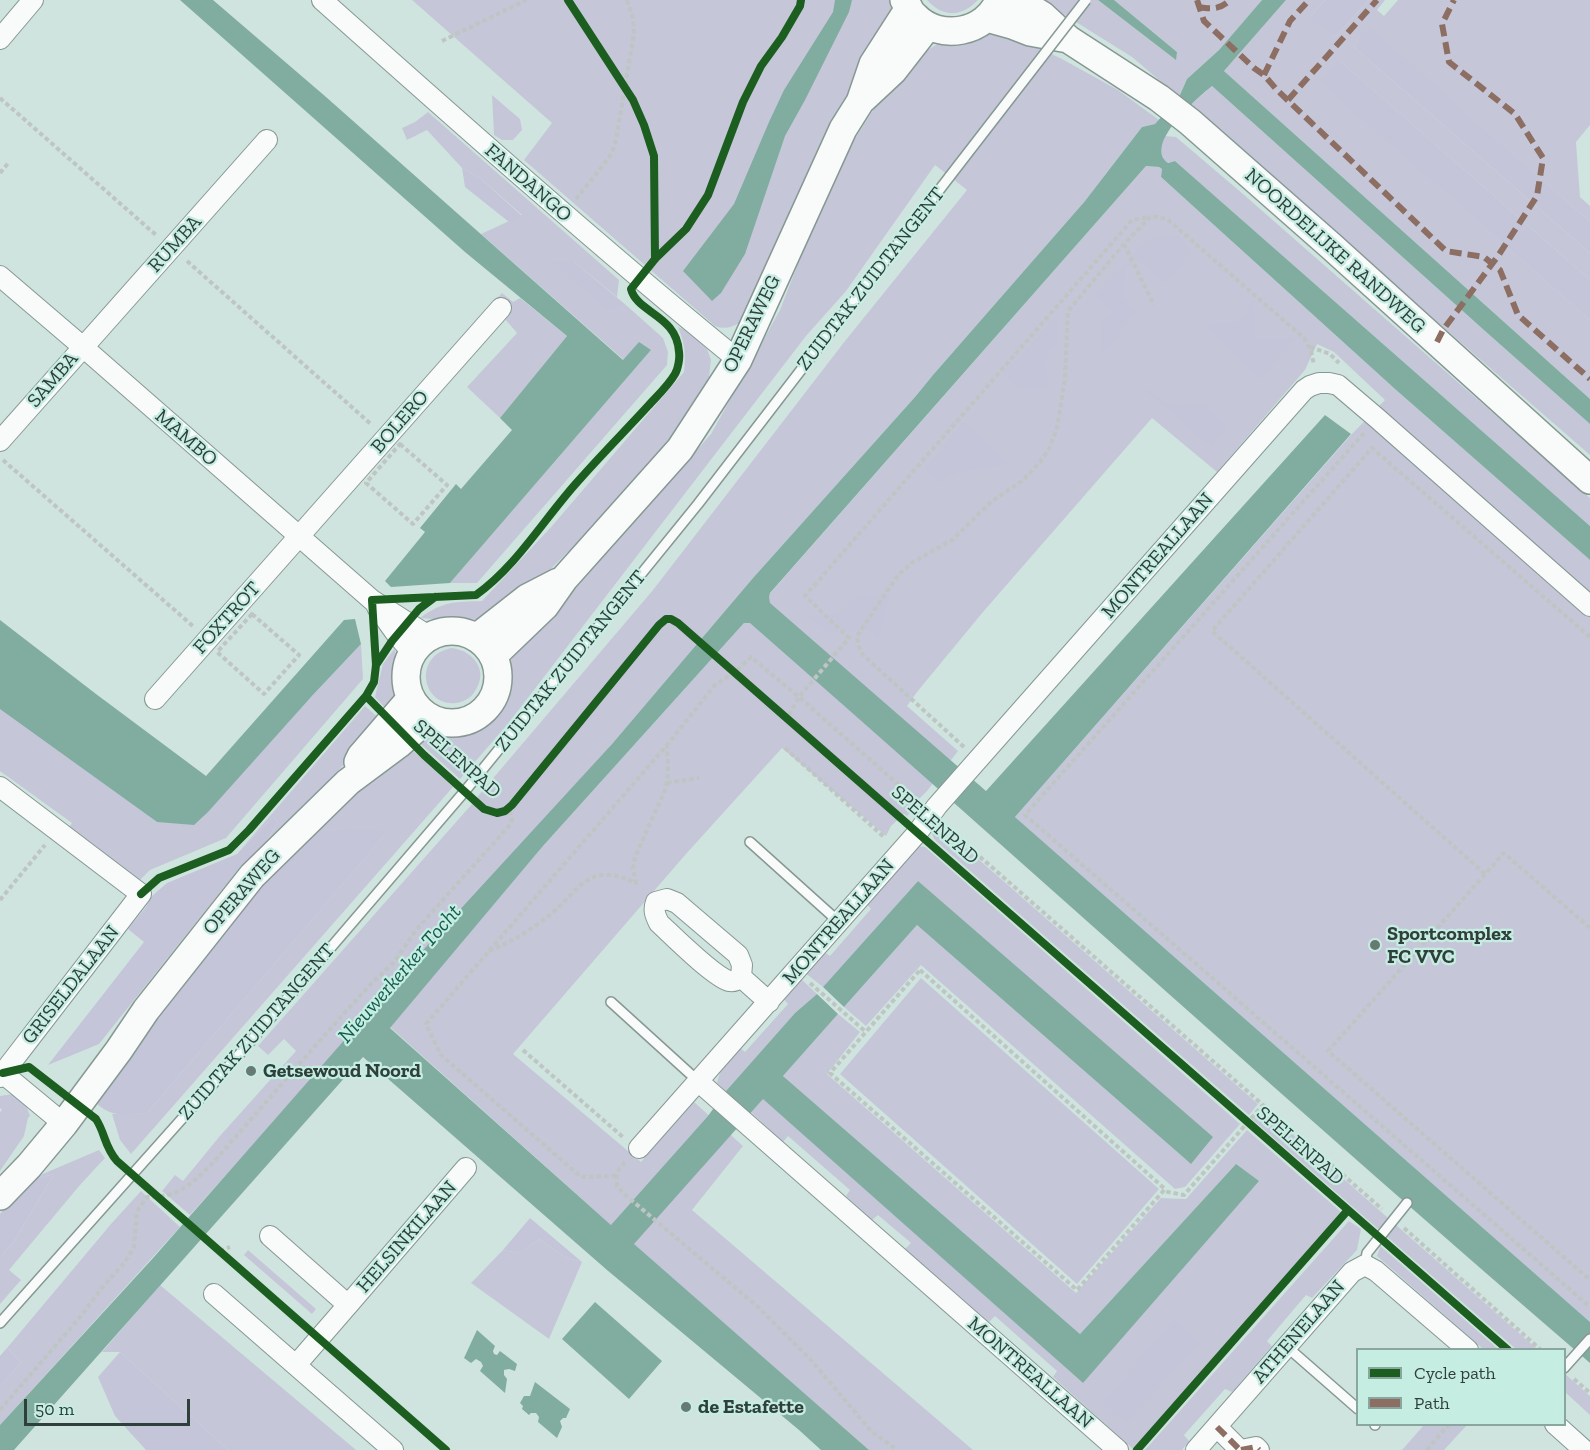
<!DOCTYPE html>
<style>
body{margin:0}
#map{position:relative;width:1590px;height:1450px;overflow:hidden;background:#cfe4de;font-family:"Zilla Slab",serif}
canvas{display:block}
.legend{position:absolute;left:1356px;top:1348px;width:210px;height:78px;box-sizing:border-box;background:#c6ede2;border:2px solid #8aa79f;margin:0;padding:8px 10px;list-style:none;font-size:18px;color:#2f3f3a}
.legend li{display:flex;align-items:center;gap:12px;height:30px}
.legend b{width:30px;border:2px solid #8aa79f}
.scale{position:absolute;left:24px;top:1399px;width:166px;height:27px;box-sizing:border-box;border:3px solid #2f3f3a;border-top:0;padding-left:8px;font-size:18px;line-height:21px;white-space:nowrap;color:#2f3f3a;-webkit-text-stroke:4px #c6ede2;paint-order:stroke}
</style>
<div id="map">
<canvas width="1590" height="1450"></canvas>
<ul class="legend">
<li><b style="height:8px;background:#1b5e20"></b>Cycle path</li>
<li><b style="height:8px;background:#8d6e63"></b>Path</li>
</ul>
<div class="scale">50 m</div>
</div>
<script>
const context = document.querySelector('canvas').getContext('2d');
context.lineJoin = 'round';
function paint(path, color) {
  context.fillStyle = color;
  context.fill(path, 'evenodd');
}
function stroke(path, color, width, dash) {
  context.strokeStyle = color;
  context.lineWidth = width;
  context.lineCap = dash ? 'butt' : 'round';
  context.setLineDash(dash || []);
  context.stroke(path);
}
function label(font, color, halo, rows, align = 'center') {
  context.font = font + ' "Zilla Slab",serif';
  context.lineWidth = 4.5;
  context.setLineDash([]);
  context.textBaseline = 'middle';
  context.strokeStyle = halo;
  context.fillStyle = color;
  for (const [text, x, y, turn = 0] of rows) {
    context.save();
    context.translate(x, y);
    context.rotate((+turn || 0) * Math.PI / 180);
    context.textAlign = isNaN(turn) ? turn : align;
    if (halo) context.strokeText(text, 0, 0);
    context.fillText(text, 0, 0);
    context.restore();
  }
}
paint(new Path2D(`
 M412,0H892V1L889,27L747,318C737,325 727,331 715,326L524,160L552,123Z
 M927,0H978C962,17 943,18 927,0Z
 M1037,0H1098L1175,59L1177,52L1114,0H1262L1219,50L1187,79L1179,97L1132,57L1068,17Z
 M1286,0H1325L1311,16L1335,37L1369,0H1385L1377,10L1384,16L1398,0H1590V125L1576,142L1580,197L1590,206V222L1368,27L1354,47L1590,253V280L1340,61L1319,81L1590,320V399L1224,71Z
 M990,30L1010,34L1062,59L1118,90L1159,120L1155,124L1142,127L1085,201L933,375L915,397L753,578L612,744L190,1215L162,1191L175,1175L183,1181L219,1137L296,1051L284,1039L268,1055L258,1046L472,804L478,797V796L653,590L845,341L967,190L935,165L846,291L806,336L507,725L460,779L414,738L425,732L435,730L456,731L478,728L490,722L498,713L505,703L509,691L511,677L509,664L521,641L576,588L711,434L780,310L834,171L884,93L917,57L939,43Z
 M1212,86L1485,331L1590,424V455L1189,106Z
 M492,95L520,119L522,130L513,140H502L494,135Z
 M428,112L619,280L617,297L574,262H554L608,310L626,305L663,338L668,352L667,365L477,583H450L651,350L624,360L481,234L522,215L480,178L462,168L427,130L407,140L402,128L415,122Z
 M1165,136L1176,137L1243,194L1590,498V526L1175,161L1167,163L1164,160L1160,150Z
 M1146,166L1159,167L1162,169L1161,177L1395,389L1590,560V1322L1015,817L1351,435L1385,400L1334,352L1317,344L1305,370L1217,472L1152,418L983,612L917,692L907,706L958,751L927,791L915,803L917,805L907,816L904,814L891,826L886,836L782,748L686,854L513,1054L641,1162L694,1102L743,1146L692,1210L973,1450H869L611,1225L390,1027L543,846L744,623Z
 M502,293L513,302L520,298L567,336L500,418L467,387L517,333L505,319L511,312L497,298Z
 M678,327L686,330L707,349L711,360L709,377L682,425L659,455L619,500L541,579L490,618L461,621L420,618C443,601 455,602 482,601L552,526L684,372C686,354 685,344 678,327Z
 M361,644L363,679L226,838L150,870L137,883L68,829L72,823L0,771V708L157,822L311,697Z
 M395,648L396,695L389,712L375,697L383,664Z
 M452,648C474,651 489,671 475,691C471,698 464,702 456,703C422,707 412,655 452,648Z
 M365,706L382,721L305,808L266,842L278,822L273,817L237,854Z
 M406,744L453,787L131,1154L120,1140L112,1114L147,1113L387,832L319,829Z
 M937,823L1258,1104L1249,1115L937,842C930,835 931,830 937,823Z
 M917,846L925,847L1240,1124L1185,1187L1175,1189L921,965L866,1026L844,1007L917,925L1191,1164L918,881L823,987L804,972L824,952L830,956L871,909L865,902Z
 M800,978L817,994L795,1013L726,1091L717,1083L722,1065L739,1047L745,1052L788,1004L783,998Z
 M921,978L1159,1189L1077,1284L840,1074Z
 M838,1014L860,1032L827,1074L1076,1293L1161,1198L1186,1199L1247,1130L1341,1212L1133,1449L1053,1377L1057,1371L995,1316L989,1322L905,1249L911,1243L878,1215L872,1220L846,1196L850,1190L788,1136L783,1142L751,1112L763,1098L1083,1383L1236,1164L1080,1334L783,1076Z
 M13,1094L26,1105L30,1116L28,1118L24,1136L0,1171V1112L2,1110L0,1108V1096Z
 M1263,1108L1537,1349H1516L1253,1120Z
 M99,1150L105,1158L80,1185L9,1270L21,1280L0,1304V1257L14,1241L54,1174L24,1182Z
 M141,1191L180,1227L0,1425V1387L21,1362L7,1348L111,1224Z
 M1349,1221L1361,1229L1357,1250L1312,1298L1306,1295L1267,1341L1272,1346L1232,1392L1225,1389L1184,1435L1189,1441L1182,1450H1145Z
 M539,1239L565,1257L582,1262L549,1339L471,1283L503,1250L520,1253Z
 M1378,1244L1498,1349H1483L1377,1256L1380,1248Z
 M248,1250L316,1309L312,1314L244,1255Z
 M160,1285L356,1450H228L120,1352H102Z
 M1565,1374L1590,1396V1415L1565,1392Z
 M1424,1425V1424L1467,1425L1444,1450H1402Z`), '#c5c7d8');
paint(new Path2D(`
 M1325,0H1369L1335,37L1316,23L1311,16Z
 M1368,26L1590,222V253L1354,47Z
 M1339,60L1590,280V320L1318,81Z
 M462,168L480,178L522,216L509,222L465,187Z
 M1178,235L1191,251L1166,283L1137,259L1125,269L1123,296L1135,313L1102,355L1101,325L1111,311L1095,296L1137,250L1152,238Z
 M553,262H574L626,305L608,311Z
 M1254,300L1255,338H1294L1261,379L1204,324L1240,321Z
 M1058,315V340L1045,359L1048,388H1019L1003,374Z
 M1138,384L1172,406L1204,405L1227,426L1212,447Z
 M964,423L1009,463L956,473L938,483L925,469Z
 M858,595H890L878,640L868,630L829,633L810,616L840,614Z
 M273,817L278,822L266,842L240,867L99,1044L48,1065L144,942L128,929L146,907L152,896L167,883L237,854Z
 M319,829L388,831L147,1113C123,1114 112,1119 94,1101L253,894Z
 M54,1174L14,1241L0,1257V1214L24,1182Z
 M530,1218L582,1262L565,1257L539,1239L520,1253L503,1250Z
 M1173,1320L1199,1342L1126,1423L1103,1403Z
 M7,1348L21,1362L0,1387V1356Z
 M120,1352L228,1450H146L115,1416L98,1377Z`), '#c4c5d8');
paint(new Path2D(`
 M180,0H213L326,97L623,360L639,342L651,350L450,583L391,587L385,581L425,532L420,528L456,484L461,489L512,430L500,418L567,336L465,252Z
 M835,0H852L849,12L805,100L785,136L745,254L721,293L712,301L683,271L734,204L769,122L784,90L833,12Z
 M1098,0H1114L1177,52L1176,60Z
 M1262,0H1286L1224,71L1590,399V424L1485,331L1212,86C1197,98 1143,145 1168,163L1175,161L1590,526V560L1395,389L1161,177L1162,169L1159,167L1146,166L770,593L769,597L770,603L986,791L1325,415L1351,434L1015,817L1590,1322V1363C1307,1120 1031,869 750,623H744L543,846L390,1028L611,1225L708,1116L726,1091L795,1013L817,994L838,1014L783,1076L1080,1334L1236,1164L1259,1181L1083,1383L763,1099L634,1244L869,1450H821L799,1430L607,1270L363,1057L14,1450H0V1425L154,1257L433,939L612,744L753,578L915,397L933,375L1085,201L1142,127L1155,124L1179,97L1187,79L1219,50Z
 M355,619L361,644L311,697L208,812L194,825L157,822L0,709V620L96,694L206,776L344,620Z
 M918,881L1213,1137L1191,1164L917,925L844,1007L823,987Z
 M595,1302L662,1361L629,1399L562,1339Z
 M477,1330L495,1346L493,1351L494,1354L497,1355L500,1351L517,1364L515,1371L509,1369L504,1370V1375L507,1379L505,1393L480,1371L483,1366L481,1362L476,1359L471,1363L464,1358Z
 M535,1382L570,1409L566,1418H563L560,1421L562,1427L557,1438L538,1422L539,1417L536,1413H531L529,1415L522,1409L523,1406L520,1403L524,1396H530Z`), '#81ada1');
const lane = new Path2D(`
 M750,842L839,922
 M611,1002L698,1081
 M1365,1265L1367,1253L1407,1203
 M0,1323L237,1057L465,791L698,504L950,176
 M1286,1346L1358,1409
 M1564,1368L1590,1339
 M1375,1424V1425`);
const street = new Path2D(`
 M322,0C459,122 596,244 738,360
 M0,39L33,0
 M0,276L83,347L372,600L430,637
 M0,441L267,140
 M377,607L397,635L413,653
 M155,699L501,308
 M0,787L141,894L0,1077
 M741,977C737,980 734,982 729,981C713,976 673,936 659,923C655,915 653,910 656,902L667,899L677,903L738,955L742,965L741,977L769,1002
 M0,1071L64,1124
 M699,1082L1118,1450
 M639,1148L918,832L937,806L1304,390L1310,386L1319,383H1329L1338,385L1378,419L1590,606
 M270,1236L348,1305L466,1168
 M214,1294L393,1450
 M296,1365L348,1305
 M1555,1424L1584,1450
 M1217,1427L1240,1450
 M1196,1450L1352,1272L1365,1265L1376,1271L1468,1350
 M1241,1450L1256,1447L1259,1450`);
const secondary = new Path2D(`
 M904,0C907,5 910,12 915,16C940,42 986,33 999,0
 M1017,0L1042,15L1068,39L1159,98L1190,122L1331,246L1590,480
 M987,18L1012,25L1030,32L1068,39
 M863,99L893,71L928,26
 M406 677a46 46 0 1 1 92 0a46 46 0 1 1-92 0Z
 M476,638L527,598L558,582
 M493,656L545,606L564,579L680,449L738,360L843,129L860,102L873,64L909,8
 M358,762L361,756L411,698
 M0,1196L29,1166L64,1124L119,1050L146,1010L252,876L348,782L399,744L429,717`);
stroke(lane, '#879893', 12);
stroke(street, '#879893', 22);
stroke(secondary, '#879893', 30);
stroke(new Path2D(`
 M442,41L526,0
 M0,98L156,235
 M0,173L9,162
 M576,199L608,159L615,145L634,34L633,18L627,0
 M1124,244L1154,305
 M187,261L372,425
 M1310,347L1330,354L1339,363
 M1364,433L1025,815L1590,1307
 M400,444L447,485L413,524L366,483Z
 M3,460L194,627
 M252,614L299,655L264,694L217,652Z
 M964,747L863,655L858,645L857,636L898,575L913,562L952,540L992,501L1022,481L1040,462L1049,449L1057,428L1065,378L1068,311L1124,244L1151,216L1167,219L1304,338L1311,351L1314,365
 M785,748L885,838
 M667,783L699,778
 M916,800L799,697L849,638L805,596L1132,220L1150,217
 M946,827L1263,1105L1184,1195L1163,1191
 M1485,874L1212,631L1372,448L1590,637
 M0,900L45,845
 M1590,928L1504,853L1328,1051L1590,1280
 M489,951C511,942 531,930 550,915C581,889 588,860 636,883L633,869L635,857L666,788L668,773L667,745
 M920,970L1165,1189L1077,1290L830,1073Z
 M810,983L866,1032
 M523,1050L624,1138
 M1263,1105L1382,1209
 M625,1162C617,1170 616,1175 617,1186L623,1193L758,1307L810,1359L871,1431L897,1450
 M616,1176L581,1177L441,1055L426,1024L667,745L715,685L735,672L751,657L799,697L787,718
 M1404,1228L1541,1350
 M220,1251L230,1247
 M1574,1379L1590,1393
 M0,1410L81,1316L101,1289L125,1262L134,1247L137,1211L147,1197C177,1198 190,1185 210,1166L338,1020L371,984L395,961L416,930L509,826L512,820L509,808
 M1427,1450L1449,1424`), '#bec5c2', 4, [4.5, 3]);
stroke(lane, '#f8fbfa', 9);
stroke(street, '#f8fbfa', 20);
stroke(secondary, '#f8fbfa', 27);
const laneBridge = new Path2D(`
 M950,176L1086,0`);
stroke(laneBridge, '#879893', 12, []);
stroke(laneBridge, '#f8fbfa', 9);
stroke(new Path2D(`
 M1197,0L1204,21L1254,68L1264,75L1277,90L1446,251L1484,257L1500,270L1518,315L1590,379
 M1198,7C1211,9 1220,10 1230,0
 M1264,75L1290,21L1309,0
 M1288,100L1377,0
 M1437,342L1443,330L1498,256L1537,196L1543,158L1515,114L1449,62L1442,24L1454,0
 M1217,1427L1240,1450
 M1241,1450L1256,1447L1259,1450`), '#8d6e63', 6, [12, 6]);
stroke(new Path2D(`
 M568,0L633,100L644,125L654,156L655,259
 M376,665L392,641L419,609L435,597
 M366,696L424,755L484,809L497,813L505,811L512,805L659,625L666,619H671L678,623L1508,1350
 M141,894L159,878L229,850L249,830L366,696L374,682L376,665L372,600L476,595C518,565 545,517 580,479C602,454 626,430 648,406C657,396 668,386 675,374C678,369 680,358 679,352C677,315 637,313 631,289L655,259L686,229L708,195L743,102L761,66L782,37L800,6L801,0
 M3,1073L29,1067L96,1119C106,1135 104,1146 117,1161L446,1450
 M1137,1450L1348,1210`), '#1b5e20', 8);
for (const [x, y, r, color] of [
 [1375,945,6,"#677973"],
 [251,1071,6,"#677973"],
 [686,1407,6,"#677973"]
]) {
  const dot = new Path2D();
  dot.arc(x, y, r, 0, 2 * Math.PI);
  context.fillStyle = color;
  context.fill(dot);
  stroke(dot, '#c6ede2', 2);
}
label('20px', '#2f3f3a', '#c6ede2', [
 ["FANDANGO",528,183,41],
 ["RUMBA",175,244,-48],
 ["NOORDELIJKE RANDWEG",1335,251,42],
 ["ZUIDTAK ZUIDTANGENT",871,279,-52],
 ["OPERAWEG",752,324,-64],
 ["SAMBA",53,380,-49],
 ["BOLERO",400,422,-49],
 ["MAMBO",186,438,41],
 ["MONTREALLAAN",1158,556,-49],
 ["FOXTROT",227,618,-48],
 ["ZUIDTAK ZUIDTANGENT",571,661,-51],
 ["SPELENPAD",457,759,41],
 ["SPELENPAD",935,825,41],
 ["OPERAWEG",242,892,-49],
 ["MONTREALLAAN",839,922,-49],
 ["GRISELDALAAN",71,985,-52],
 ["ZUIDTAK ZUIDTANGENT",257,1032,-49],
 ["SPELENPAD",1300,1146,41],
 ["HELSINKILAAN",407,1237,-49],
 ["ATHENELAAN",1299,1332,-49],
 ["MONTREALLAAN",1030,1373,41]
]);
label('bold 20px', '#2f3f3a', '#c6ede2', [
 ["Sportcomplex",1387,934],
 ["FC VVC",1387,957],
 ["Getsewoud Noord",263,1071],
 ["de Estafette",698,1407]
], 'left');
label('italic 21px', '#115b4d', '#c6ede2', [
 ["Nieuwerkerker Tocht",400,974,-49]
]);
</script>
